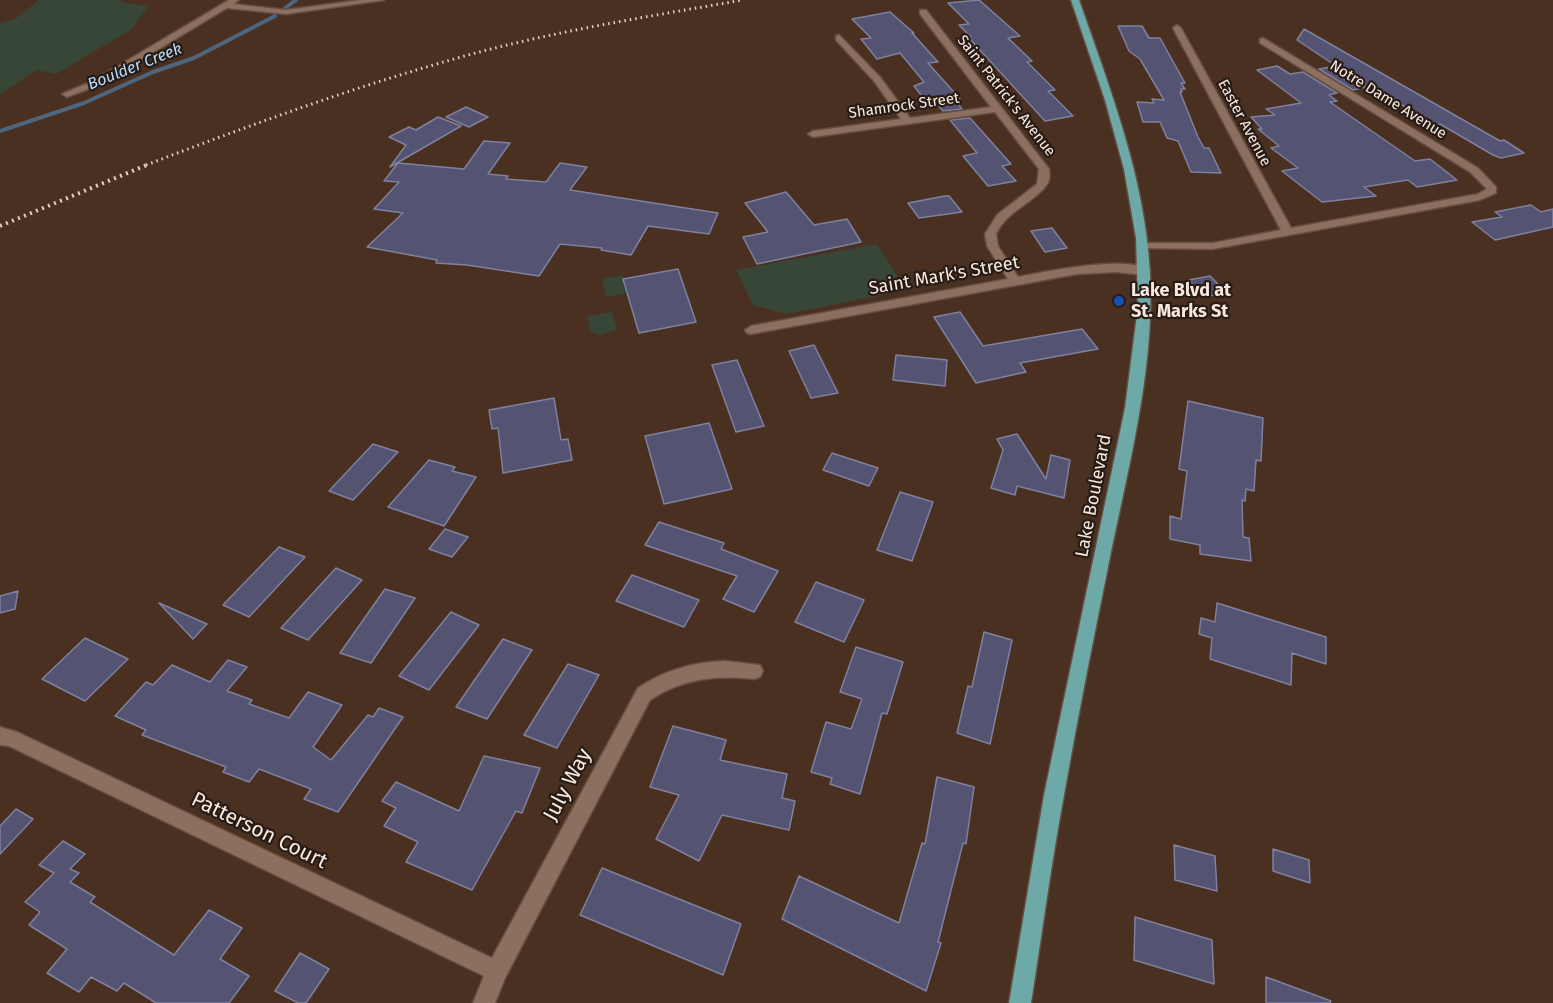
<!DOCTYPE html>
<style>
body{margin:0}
canvas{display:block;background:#4a3021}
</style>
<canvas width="1553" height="1003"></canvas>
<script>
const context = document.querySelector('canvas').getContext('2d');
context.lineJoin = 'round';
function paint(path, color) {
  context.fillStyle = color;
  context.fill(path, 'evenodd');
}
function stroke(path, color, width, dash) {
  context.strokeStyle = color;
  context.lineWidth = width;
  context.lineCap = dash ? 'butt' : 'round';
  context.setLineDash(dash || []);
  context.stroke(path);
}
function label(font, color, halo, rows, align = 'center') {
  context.font = font + ' "Fira Sans",sans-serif';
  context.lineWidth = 4.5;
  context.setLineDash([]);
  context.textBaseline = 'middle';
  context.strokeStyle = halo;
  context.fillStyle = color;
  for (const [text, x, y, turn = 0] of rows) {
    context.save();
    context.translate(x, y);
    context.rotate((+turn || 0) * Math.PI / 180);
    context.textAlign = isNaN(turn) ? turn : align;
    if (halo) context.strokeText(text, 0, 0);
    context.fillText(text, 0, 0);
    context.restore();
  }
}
paint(new Path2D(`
 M122,0L120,2L148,6L132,29L56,74L37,70L0,94V23L15,19L39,0Z
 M877,244L906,290L787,314L753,305L736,270Z
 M622,275L627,293L606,297L602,279Z
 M612,312L617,329L600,335L590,331L587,316Z`), '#384637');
stroke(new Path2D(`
 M284,9L296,0
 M0,131L84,103L153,72L194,58L275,16`), '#4e667d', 4);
const building = new Path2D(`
 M979,0L1020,36L1008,38L1032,61L1027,62L1055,90L1048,91L1073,116L1045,121L968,37H971L959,25L969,24L948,3Z
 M890,12L914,33H912L938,62L928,63L960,99L955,100L962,109L943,111L936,103L928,104L914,86L924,82L900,53L877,59L861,39L871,38L852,19Z
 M1118,26H1142L1149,38H1160L1185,83H1181L1185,89H1181L1182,92H1180L1198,137L1204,148H1209L1221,173L1191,172L1178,141L1167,138L1160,122H1143L1137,102L1154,103L1152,99L1164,100L1140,59L1129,51Z
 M1304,29L1500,141L1504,140L1524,153L1501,158L1493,155L1440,124L1435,126L1388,96L1383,97L1366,87L1353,90L1319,69L1336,66L1297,40Z
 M1277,66L1290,74L1303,72L1337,93L1329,95L1337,101L1330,102L1415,161L1430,159L1457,180L1417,187L1408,180L1364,187L1376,196L1322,202L1282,171L1298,168L1271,148L1279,146L1258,129H1262L1251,117L1275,115L1266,109L1301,103L1257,70Z
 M466,107L488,117L469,127L446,117Z
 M438,117L461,126L390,167L406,145L389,137L409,127L416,130Z
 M970,118L1011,164L1002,166L1016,181L988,186L963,156L977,153L950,120Z
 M484,141L510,143L488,174L508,176L506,179L546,182L560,163L587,167L570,190L718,213L709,234L648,226L631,255L601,250L602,248L560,244L539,276L467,265L436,263L437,260L367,247L403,213L374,209L399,182L384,181L398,163L464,169Z
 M786,192L814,225L847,219L861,242L757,264L743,237L768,232L745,203Z
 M945,196H949L962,212L919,218L908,203Z
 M1531,205L1541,212L1553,209V227L1495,240L1472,222L1502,217L1495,212Z
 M1052,228L1067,248L1045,252L1031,231Z
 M678,269L696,322L639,333L623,279Z
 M1210,276L1226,292L1205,297L1189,280Z
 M960,312L983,346L1082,329L1098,349L1020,363L1026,372L976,383L934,317Z
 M814,345L838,393L811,398L789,351Z
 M896,355L947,360L945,386L893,380Z
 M737,360L764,426L736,432L712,365Z
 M554,398L561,440L568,439L572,460L503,473L498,428L492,429L489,410Z
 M1188,401L1263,418L1261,461L1256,460L1254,491L1246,489L1245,501L1242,500L1243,537L1249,538L1251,561L1200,554V545L1170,539V516L1181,519L1187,471L1179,469Z
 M709,423L732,489L664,504L645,436Z
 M1017,434L1046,479L1051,455L1070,460L1064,498L1017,486L1015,495L991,488L1003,450L997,439Z
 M373,444L398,452L353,500L329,491Z
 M832,453L878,468L869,486L823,470Z
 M429,460L455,467L452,471L476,477L444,526L388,507Z
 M900,492L933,502L912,561L877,550Z
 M659,522L724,543L721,549L778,571L754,612L723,599L737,576L645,545Z
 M445,529L468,537L452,557L429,549Z
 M279,547L305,557L249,617L223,605Z
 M336,568L362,580L308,640L281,628Z
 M632,575L699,600L684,627L616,601Z
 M816,582L864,600L844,642L795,622Z
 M385,589L415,598L371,663L340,653Z
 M18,591L15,609L0,613V596Z
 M159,603L207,624L193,639Z
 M1217,603L1326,637V664L1292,653L1291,685L1210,659L1212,638L1199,634L1201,618L1215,622Z
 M451,612L479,625L429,690L399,676Z
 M984,632L1012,640L990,744L957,733L968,686L972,687Z
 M85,638L128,659L85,701L42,679Z
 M503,639L532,650L487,719L456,707Z
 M856,647L903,662L887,714L882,713L860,794L830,784L832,778L811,772L826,722L851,729L862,699L840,692Z
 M228,660L247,667L227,691L252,700L249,704L289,718L308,692L342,705L313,747L331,760L368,715L373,717L379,708L403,717L338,812L304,799L311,789L259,769L249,782L223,772L226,767L142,735L146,730L115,716L146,682L153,685L172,665L210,682Z
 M568,664L599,675L557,748L524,735Z
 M673,726L726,740L720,760L787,774L782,798L795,801L789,830L722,815L699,861L656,839L679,795L650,787Z
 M484,756L540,768L522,813L516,811L472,890L406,862L418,842L384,826L396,808L382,801L396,782L459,811Z
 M937,777L974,787L966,844L963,843L938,942L941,943L926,991L782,919L799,876L899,923L922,843L925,844Z
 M16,809L33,819L0,854V826Z
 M63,841L85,854L70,869L79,873L70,882L95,897L90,902L174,955L209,910L242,928L220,959L249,976L229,1003H156L124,983L117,991L91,977L79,992L47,973L67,949L29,925L40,912L25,902L54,873L39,865Z
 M1174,845L1215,856L1217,891L1175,880Z
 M1273,849L1309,860L1310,883L1273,871Z
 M602,868L741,924L723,975L580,915Z
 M1135,917L1212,940L1214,984L1134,960Z
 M300,953L329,969L306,1003H298L275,991Z
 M1266,977L1331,1001L1330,1003H1266Z`);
paint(building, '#545472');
stroke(building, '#7f809e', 1.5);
const minor = new Path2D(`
 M229,0H239L233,4L286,10L361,0H384L286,14L227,8L99,85L67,97L62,94L93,81Z
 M920,10H926L1049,169C1050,175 1050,182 1045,187C1030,205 1007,211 996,234L998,246L1018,277C1044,272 1131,254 1150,271L1144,275L1116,272L1077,274L751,334L747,333L745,330L751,326L1008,279L987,246L985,234L997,215L1037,184L1039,169L995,112L813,137L808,134L813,131L901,119L874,81L836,40V36L839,35L880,77L910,118L991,107L920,14Z
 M1177,25L1181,28L1291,228L1478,194L1487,189L1470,172L1260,43V39L1263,38L1478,168L1496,187V193L1480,200L1213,249L1138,248V244L1142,243H1213L1281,230L1173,28Z
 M725,661L760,665L763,671L760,677L754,679C716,675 683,678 650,700L505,978L495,1003H473L484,976L9,746L0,745V727L17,732L492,958L638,688C665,670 693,662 725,661Z`);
const major = new Path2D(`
 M1071,0H1079C1110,89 1145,178 1150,273C1155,373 1126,475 1107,572C1092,646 1077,720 1064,795C1051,864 1042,934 1031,1003H1009L1044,795L1125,408L1138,307L1136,238L1124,169L1105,100Z`);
stroke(minor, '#644e41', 3);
stroke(major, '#644e41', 3);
paint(minor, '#8c6f5e');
paint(major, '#6da9a7');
stroke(new Path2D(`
 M146,165C248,126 348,89 454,59C548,32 646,17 743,0`), '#e3d1c7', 3, [1.5, 4]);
stroke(new Path2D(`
 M0,226L149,164`), '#e3d1c7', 4, [2, 4.5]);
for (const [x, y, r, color] of [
 [1119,301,6,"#1a4fb4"]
]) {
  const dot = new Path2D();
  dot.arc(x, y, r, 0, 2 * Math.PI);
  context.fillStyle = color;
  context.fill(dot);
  stroke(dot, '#271c15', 2);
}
label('15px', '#f9e8df', '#271c15', [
 ["Saint Patrick's Avenue",1006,96,52],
 ["Notre Dame Avenue",1388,100,32],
 ["Shamrock Street",904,106,-8],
 ["Easter Avenue",1244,123,62]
]);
label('italic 16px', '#b7dafd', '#271c15', [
 ["Boulder Creek",135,67,-22]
]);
label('18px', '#f9e8df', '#271c15', [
 ["Saint Mark's Street",944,276,-10],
 ["Lake Boulevard",1094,496,-79]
]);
label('bold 18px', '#f9e8df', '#271c15', [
 ["Lake Blvd at",1131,291],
 ["St. Marks St",1131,312]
], 'left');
label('21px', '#f9e8df', '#271c15', [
 ["July Way",568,785,-62],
 ["Patterson Court",259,831,26]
]);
</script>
